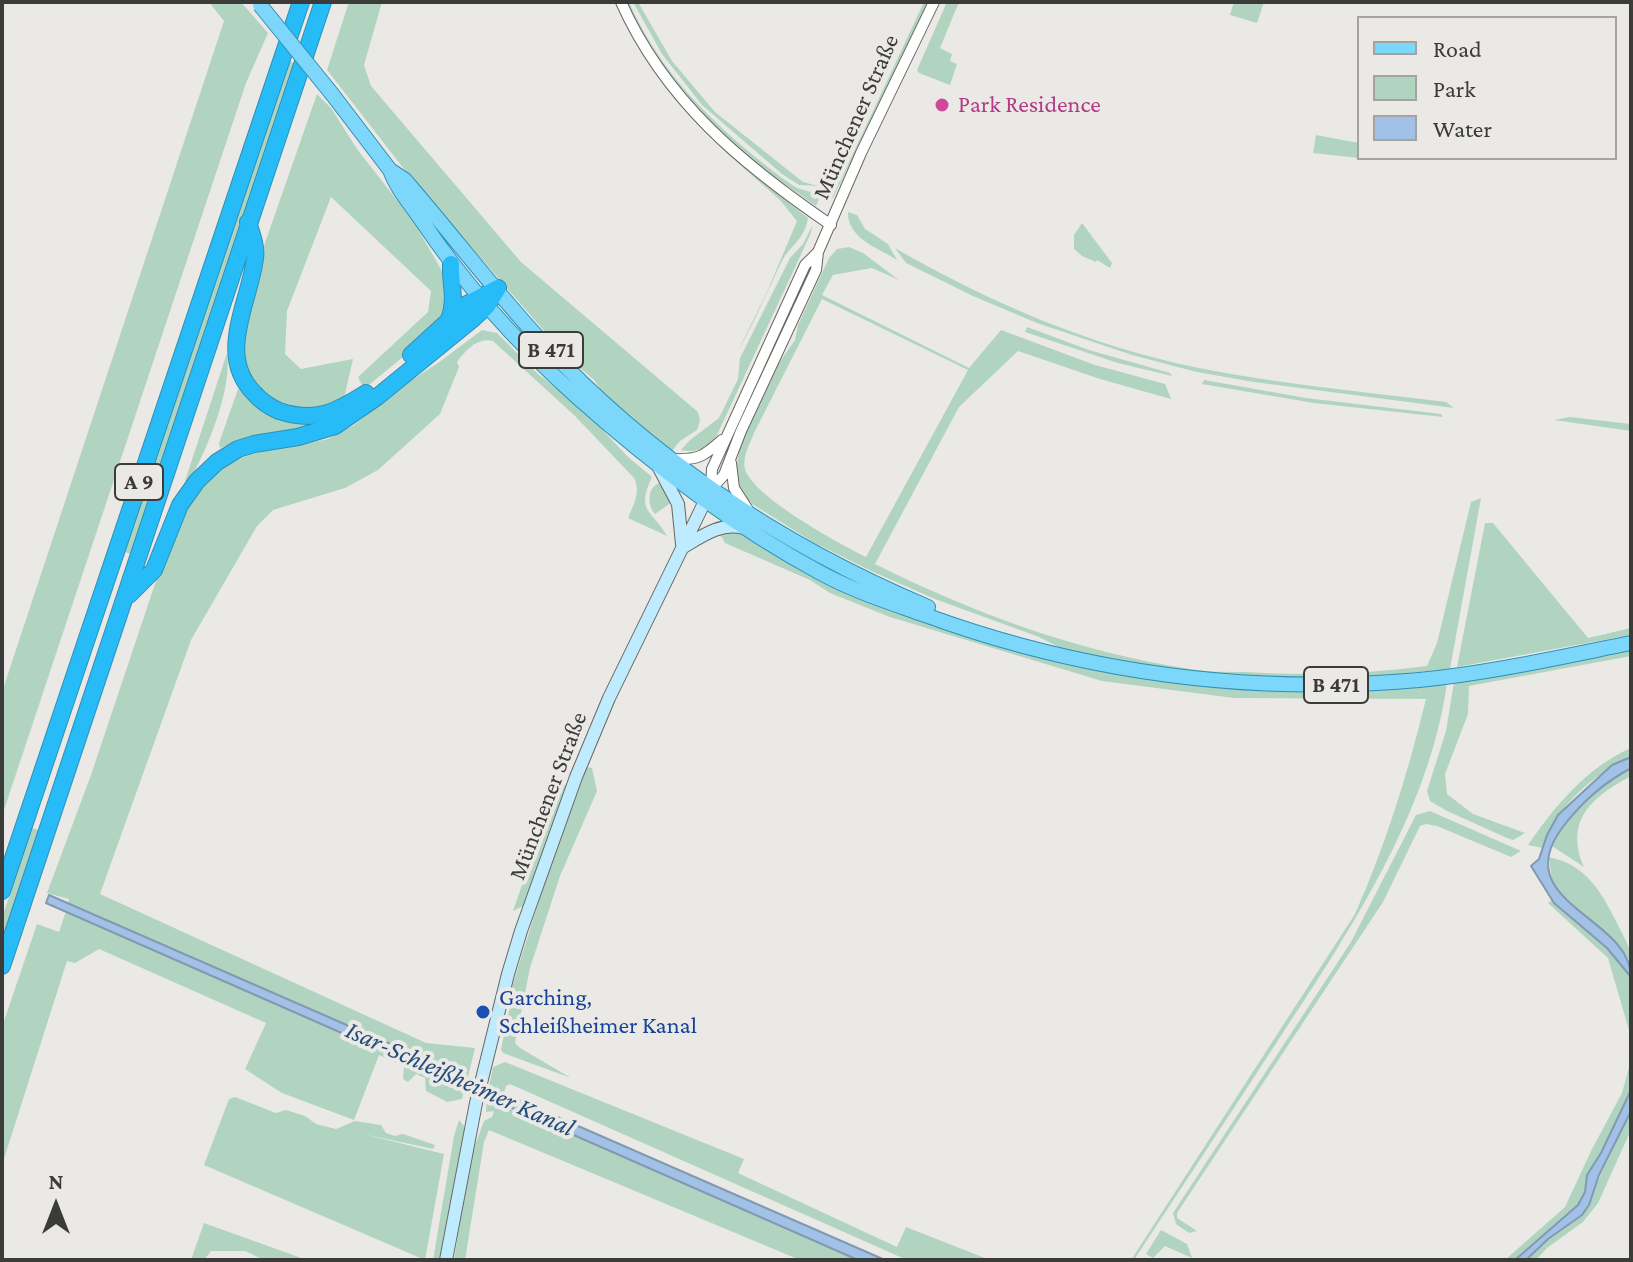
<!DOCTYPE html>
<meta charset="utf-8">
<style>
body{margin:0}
#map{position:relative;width:1633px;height:1262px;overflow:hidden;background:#ebe9e5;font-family:"Crimson Pro",serif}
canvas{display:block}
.frame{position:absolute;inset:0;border:4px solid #3b3b39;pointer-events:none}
.legend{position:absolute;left:1357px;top:16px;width:260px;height:144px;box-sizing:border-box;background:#ebe9e5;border:2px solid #a5a3a0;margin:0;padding:10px 14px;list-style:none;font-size:24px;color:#3b3b39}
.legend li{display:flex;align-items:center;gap:16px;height:40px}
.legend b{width:40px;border:2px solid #a5a3a0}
.north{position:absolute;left:16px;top:1166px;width:80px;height:80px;-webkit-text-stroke:6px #ebe9e5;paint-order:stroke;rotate:0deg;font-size:22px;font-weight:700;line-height:32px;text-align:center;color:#3b3b39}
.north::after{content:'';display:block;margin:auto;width:28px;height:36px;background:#3b3b39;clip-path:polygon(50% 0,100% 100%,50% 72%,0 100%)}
</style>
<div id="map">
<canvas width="1633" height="1262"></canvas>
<div class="frame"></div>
<ul class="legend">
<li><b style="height:10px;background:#7dd7fb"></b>Road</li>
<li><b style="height:22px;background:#b1d4c1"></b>Park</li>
<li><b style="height:22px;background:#a1c1e6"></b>Water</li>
</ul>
<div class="north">N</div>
</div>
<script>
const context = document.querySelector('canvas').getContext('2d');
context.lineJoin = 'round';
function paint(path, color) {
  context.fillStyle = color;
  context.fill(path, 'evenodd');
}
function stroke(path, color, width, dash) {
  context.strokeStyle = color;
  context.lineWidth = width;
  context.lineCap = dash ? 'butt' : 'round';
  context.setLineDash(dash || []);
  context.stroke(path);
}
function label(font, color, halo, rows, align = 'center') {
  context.font = font + ' "Crimson Pro",serif';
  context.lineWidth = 8;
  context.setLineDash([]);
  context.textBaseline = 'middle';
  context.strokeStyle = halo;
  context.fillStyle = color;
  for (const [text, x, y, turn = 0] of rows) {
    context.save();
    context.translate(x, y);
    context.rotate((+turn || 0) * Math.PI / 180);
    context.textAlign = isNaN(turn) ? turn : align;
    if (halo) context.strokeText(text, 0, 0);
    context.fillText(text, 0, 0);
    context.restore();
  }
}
paint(new Path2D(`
 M209,2H241L268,33L246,83L2,816V692L224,21Z
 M349,2H382L364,65L371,86L521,262L698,412L700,420L697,430L680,441L672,451L604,394L594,380L565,355L453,226L439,214L327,70Z
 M625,2H629C662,77 718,129 782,178L797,188L818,194L819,199L816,206L752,161L705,119L658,63Z
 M633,2H638L672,61L715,112L803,182L818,186L799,185L782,174L702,105L662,54Z
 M924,2H928L833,198L827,194L842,177Z
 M947,2H959L940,48L952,54L950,61L957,64L950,85L919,73L917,70Z
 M1234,2H1264L1257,23L1230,15Z
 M289,59L295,66L132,554L125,552Z
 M317,94L331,108L357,149L414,222L446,278L450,296L437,329L364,389L358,377L428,312L431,291L331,197L287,311L285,354L301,369L353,359L343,403L330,409H288L260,393L242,360L252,280Z
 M1316,135L1359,143V158L1313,153Z
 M714,142L808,218C804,241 791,244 782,261C767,292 754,323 737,353L767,292L797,221L780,200Z
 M848,212L857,215L865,229L888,244L897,260C878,248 847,238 848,212Z
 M1082,223L1112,263L1110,268L1097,260L1096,262L1082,256L1074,249V235Z
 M812,226L811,233L717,435C707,449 697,453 681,450L690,440L719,418L738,379L740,358L790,258L803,244Z
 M849,247L863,253L899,280L872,268L833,275L822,295L969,368L1001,330L1095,365L1165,384L1171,399L1100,379L1018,351L959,407L875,564C975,614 1080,652 1190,669C1208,672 1227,672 1245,672C1306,676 1366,674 1427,666L1437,643L1471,502L1481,498L1450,669L1345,679L1253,678L1088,662L1039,637L935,599L871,571L813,542L752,504L739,490L735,474L741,444L779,363L795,340L798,325L829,258L837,249ZM822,299L968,370L866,557C840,544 753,497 745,469C742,457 750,444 754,433Z
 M895,248C990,303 1091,346 1199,368C1281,384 1364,392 1446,402L1454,408L1254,382L1197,372L1132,355L1037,323L973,296L906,263Z
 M1027,327L1089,350L1170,373L1172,376L1118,363L1025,332Z
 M482,330L497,333L538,374L584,410L627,456L652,477C635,513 653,510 667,536L628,518C634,504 641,492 634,478L575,416L493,341C477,337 466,350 457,362L459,367L440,414L378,470L345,488L273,510L257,526L191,640L100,894L426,1043L475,1048L468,1077L68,903L69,899L47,893L91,775L166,551L192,500L211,477L230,463L250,454L328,439L354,425L407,383L438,363Z
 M227,353C233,388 206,453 188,483L185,481Z
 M1204,380L1306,398L1441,414L1443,417L1314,403L1202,384Z
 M238,389L317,422L315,428L240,440L220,448L219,443Z
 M1570,417L1631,424V431L1554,420Z
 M659,483L672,502L655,514C647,505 647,488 659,483Z
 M1485,523H1493L1588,638L1631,628V635L1457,667Z
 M735,531L978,640L1067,665L1174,683L1261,691H1373L1447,683C1429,813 1348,934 1277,1042C1230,1114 1182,1187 1134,1260H1131L1355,914C1386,844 1408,773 1426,699L1234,698L1102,681L890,617L830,593L810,580L725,543L722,537L717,535Z
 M1631,649V656L1469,686L1468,714L1445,774L1447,794L1473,814L1525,833L1513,840L1507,838L1447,811L1430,801L1427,791L1446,731L1454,682Z
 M1631,748V757C1594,773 1555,808 1543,848L1528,845C1555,806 1587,767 1631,748Z
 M587,767L592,768L597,791L560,876L530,968L515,1043L520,1048L571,1078L503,1053L501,1049L511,1002L510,993L547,875Z
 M1631,768V776C1592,797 1564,820 1584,867L1552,846C1567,810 1598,788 1631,768Z
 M562,779L566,786L525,901L523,906L513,911L532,856L536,832Z
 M1430,811L1521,851L1511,857L1437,826L1426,824L1420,826L1383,902L1177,1213V1218L1197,1231L1189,1233L1176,1224L1173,1213L1351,942L1416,815Z
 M32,828L39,830L2,939V918Z
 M1549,857C1586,865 1600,890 1616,921C1623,936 1631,946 1631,962L1601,929L1561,896L1552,881Z
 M1552,900L1607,948L1631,977V1037L1608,958L1548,903Z
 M66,911L465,1087L462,1099L447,1102L426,1091L425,1078L416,1074L408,1082L403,1079L404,1066L379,1055L354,1120L282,1093L245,1069L266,1023L99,949L75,963L67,961L2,1165V1027L37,924L59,932Z
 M1631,1060V1090L1601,1153L1587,1175L1585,1192L1578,1205L1515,1260H1505L1565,1207L1591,1151L1622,1093Z
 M505,1062L744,1159L738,1173L897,1247L906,1227L990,1260H907L510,1084L506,1086L504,1093L489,1086L493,1067Z
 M235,1097L276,1113L286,1110L305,1116L316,1124L336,1129L355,1121L381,1125L386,1133L395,1136L403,1134L435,1145L433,1149L363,1134L444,1154L425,1260L204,1165L229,1099Z
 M487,1097L858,1260H800L489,1130L484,1142L465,1260H454L470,1159L484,1121L492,1117L494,1111L486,1112Z
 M1631,1111V1130L1598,1203L1583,1222L1547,1248L1536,1260H1526L1548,1239L1582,1214Z
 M459,1120L464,1126V1132L440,1260H433L454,1136Z
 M204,1223L307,1260H264L245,1251H211L204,1260H191Z
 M1161,1230L1187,1244L1192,1258L1165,1246L1153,1258L1146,1254Z`), '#b1d4c1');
const water = new Path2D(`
 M1631,757V768C1602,784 1582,802 1562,828C1507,903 1631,917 1631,977L1607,948L1554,903L1531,866L1539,859L1547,835L1558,815L1612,765Z
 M49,895L885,1260H858L46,903Z
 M1631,1090V1111L1599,1175L1589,1205L1582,1215L1548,1239L1526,1260H1515L1578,1205L1585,1192L1587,1175L1601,1153Z`);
paint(water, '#a1c1e6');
stroke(water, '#8299b2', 2);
const tertiary = new Path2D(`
 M621,2C665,101 743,165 831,225
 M673,459C698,460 703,457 722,440
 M731,463L734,488L748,510
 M711,489L724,475L741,431L816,270L818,252L861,153L934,2
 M711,489L712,469L805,265L818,252`);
const secondary = new Path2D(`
 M658,466L678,504L682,544
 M682,548C702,536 720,522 744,528
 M446,1260L476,1103L508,974L521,931L576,777L609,698L708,495`);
const primary = new Path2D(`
 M332,94L390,170L405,180C451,233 494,290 542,342C650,458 783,546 928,607
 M390,170C397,189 409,202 420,218C464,284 517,343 576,396C651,463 730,524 819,572C853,591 889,602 925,615C1084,673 1250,695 1419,680C1490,673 1561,657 1631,643`);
const motorway = new Path2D(`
 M248,222C251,232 257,247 255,258C250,301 216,355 254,393C261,401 270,407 279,411C316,423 336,412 366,393
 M449,320C457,297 450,286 451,264
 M411,355L467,304L498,288
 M129,595L154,570L180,505L197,481L217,462L238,449L254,444L298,437L335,426L377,397L474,318L487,306L498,288
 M2,891L301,2
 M2,966L323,2`);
stroke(tertiary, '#686662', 12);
stroke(secondary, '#686662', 14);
stroke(primary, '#2e8fb5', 16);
stroke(motorway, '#2e8fb5', 18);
stroke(tertiary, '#fff', 10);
stroke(secondary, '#beebfd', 12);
stroke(primary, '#7dd7fb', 14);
stroke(motorway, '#27bcf8', 16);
const primaryBridge = new Path2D(`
 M260,5L332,94`);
stroke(primaryBridge, '#2e8fb5', 16, []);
stroke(primaryBridge, '#7dd7fb', 14);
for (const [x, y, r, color] of [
 [942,105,8,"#d1479c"],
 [483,1012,8,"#1a4fb4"]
]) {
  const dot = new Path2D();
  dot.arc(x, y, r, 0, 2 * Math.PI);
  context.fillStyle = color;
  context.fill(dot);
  stroke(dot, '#ebe9e5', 3);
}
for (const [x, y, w] of [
 [551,350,64],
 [139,482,48],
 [1336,685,64]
]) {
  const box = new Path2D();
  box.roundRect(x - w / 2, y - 18, w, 36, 6);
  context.fillStyle = '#ebe9e5';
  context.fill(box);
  stroke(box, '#3b3b39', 2);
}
label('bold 22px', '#3b3b39', null, [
 ["B 471",551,350],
 ["A 9",139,482],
 ["B 471",1336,685]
]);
label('24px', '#b23c85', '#ebe9e5', [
 ["Park Residence",958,105]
], 'left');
label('24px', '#3b3b39', '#ebe9e5', [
 ["Münchener Straße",856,117,-66],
 ["Münchener Straße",548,796,-69]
]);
label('24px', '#164399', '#ebe9e5', [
 ["Garching,",499,998],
 ["Schleißheimer Kanal",499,1026]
], 'left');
label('italic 26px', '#224d7d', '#ebe9e5', [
 ["Isar-Schleißheimer Kanal",460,1079,24]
]);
</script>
